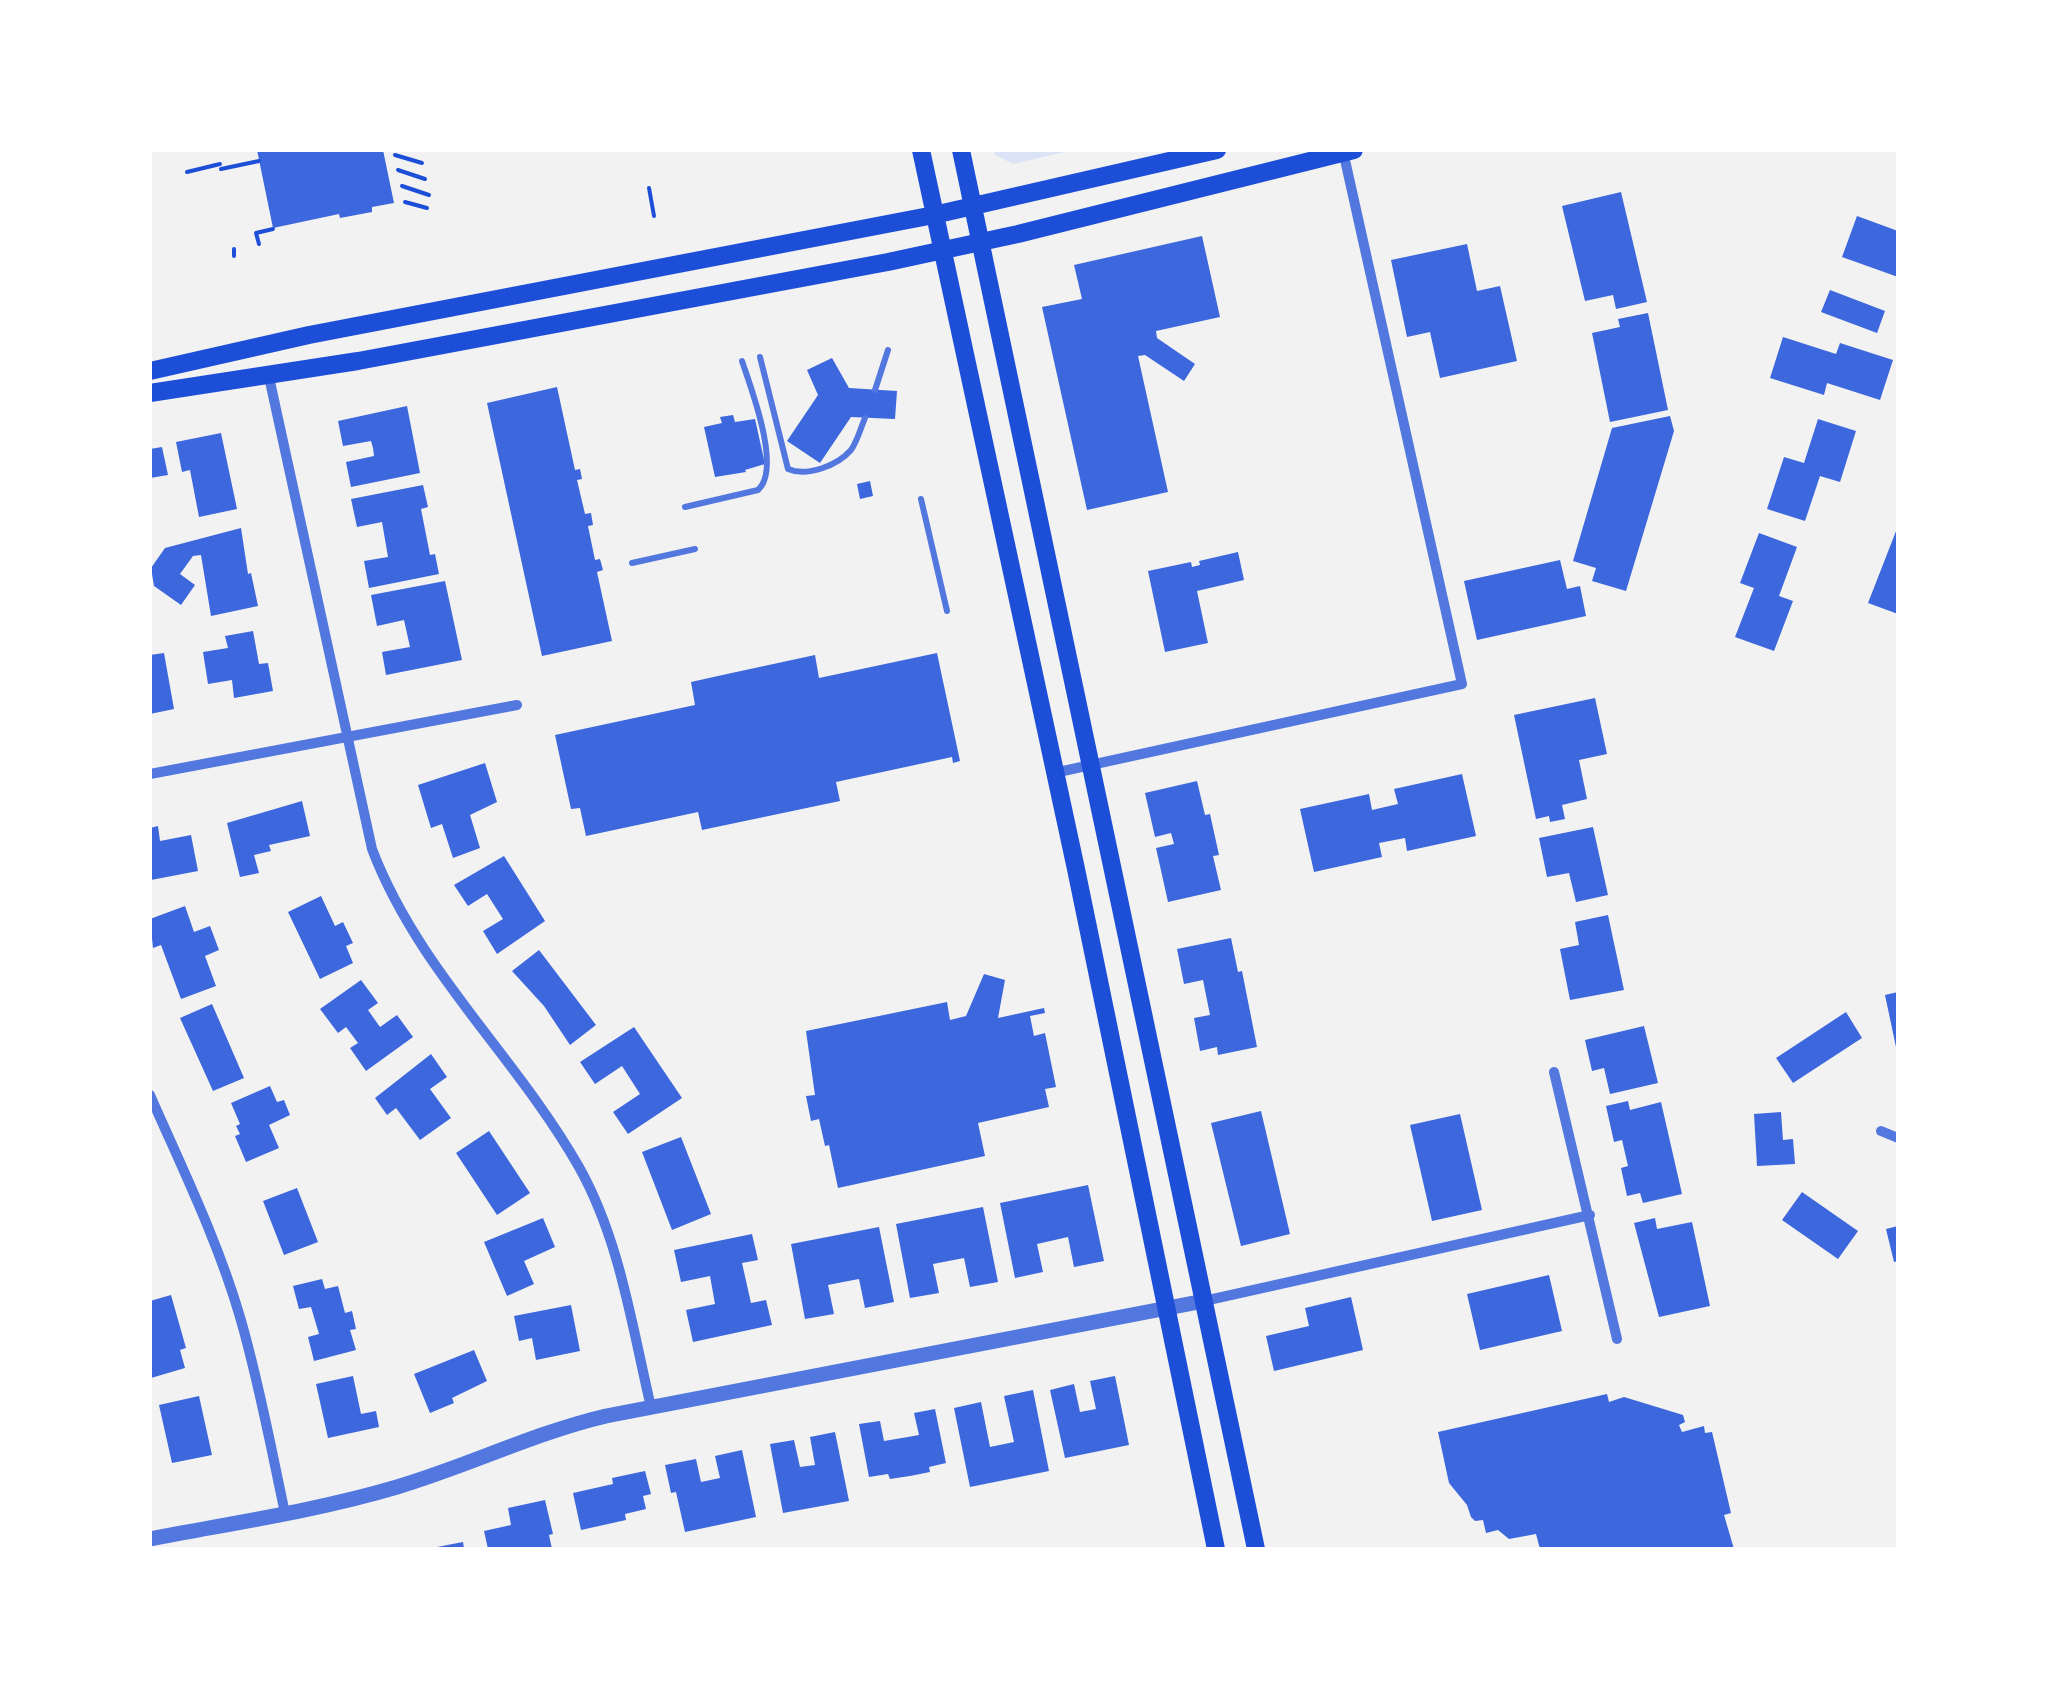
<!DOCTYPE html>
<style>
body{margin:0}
#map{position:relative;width:2048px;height:1699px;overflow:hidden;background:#f2f2f2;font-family:Spectral,serif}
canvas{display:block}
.frame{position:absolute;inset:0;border:152px solid #fff;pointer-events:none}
</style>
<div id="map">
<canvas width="2048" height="1699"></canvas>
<div class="frame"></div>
</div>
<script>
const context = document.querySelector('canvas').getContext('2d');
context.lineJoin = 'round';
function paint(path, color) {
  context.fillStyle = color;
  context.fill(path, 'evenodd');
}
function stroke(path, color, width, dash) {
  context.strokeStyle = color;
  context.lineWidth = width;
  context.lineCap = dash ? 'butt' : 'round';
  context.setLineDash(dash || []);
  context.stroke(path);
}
paint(new Path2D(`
 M994,150H1074L1013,164L995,155Z`), '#dbe4f7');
paint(new Path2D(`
 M257,150H383L394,203L372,207V212L340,218L339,214L273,228Z
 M1621,192L1647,302L1616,309L1613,295L1585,301L1562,206Z
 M1857,216L1898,231V277L1842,257Z
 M1202,236L1220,317L1156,331L1157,338L1195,364L1184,381L1145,355L1138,356L1168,492L1087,510L1042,307L1082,299L1074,265Z
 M1467,244L1477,291L1500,286L1517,361L1440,378L1430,332L1407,337L1391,260Z
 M1830,290L1885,311L1877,333L1821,312Z
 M1648,313L1668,410L1610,422L1592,333L1620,327L1618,319Z
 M1783,337L1836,354L1840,343L1893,360L1880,400L1827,383L1824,395L1770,378Z
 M832,358L849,388L897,391L895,419L851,417L820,463L787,441L818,395L807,370Z
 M557,387L575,470L580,469L582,479L577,480L585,514L591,513L593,525L588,526L595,560L600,559L603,570L597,572L612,641L542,656L487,403Z
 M407,406L420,473L351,487L346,462L374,456L373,448L371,441L343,446L338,421Z
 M733,415L735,422L755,419L765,464L745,470L746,472L715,477L704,427L722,423L720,417Z
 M1670,416L1674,431L1626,591L1592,581L1596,568L1573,561L1612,428Z
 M1818,419L1856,431L1840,482L1820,476L1805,521L1767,509L1784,457L1804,463Z
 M221,433L237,509L199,517L190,470L182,472L176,442Z
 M162,447L168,475L150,478V449Z
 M870,481L873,496L860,499L857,484Z
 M423,485L428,507L421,509L430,555L435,554L439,574L369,588L364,561L388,557L382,522L357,527L351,499Z
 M1898,526V614L1868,603Z
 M241,528L248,574L251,573L258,606L211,616L201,555L193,556L180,574L195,585L181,605L154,586L151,568L165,548Z
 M1759,533L1797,547L1779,596L1793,601L1774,651L1735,637L1754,588L1740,583Z
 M1238,552L1244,580L1197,591L1208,643L1165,652L1148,571L1191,562L1192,567L1200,565L1199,561Z
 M1560,560L1567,589L1580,586L1586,616L1477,640L1464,581Z
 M445,581L462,660L386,675L382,652L410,647L404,620L377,626L371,595Z
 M253,631L259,664L268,663L273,691L234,698L232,680L208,684L203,652L228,648L225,636Z
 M164,653L174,709L150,714V655Z
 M937,653L960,761L953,763L952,757L836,782L840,801L702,830L698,812L586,836L580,808L571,809L555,735L695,705L691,682L727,674L815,655L819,678Z
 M1595,698L1607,754L1579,760L1587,799L1562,805L1565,819L1550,822L1549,816L1536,819L1514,715Z
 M485,763L497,802L470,815L480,848L453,858L442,824L431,828L418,785Z
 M1462,774L1476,836L1407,851L1405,838L1379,843L1382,857L1314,872L1300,809L1369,794L1372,810L1398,804L1394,789Z
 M1197,781L1205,815L1210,814L1219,855L1213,856L1221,890L1168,902L1156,848L1174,844L1171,833L1155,837L1145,793Z
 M302,801L310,836L269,845L271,851L254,855L259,873L240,877L227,823Z
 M158,826L160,841L191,835L198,871L151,880L150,828Z
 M1593,827L1608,895L1576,902L1569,873L1547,877L1539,838Z
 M504,856L545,921L497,954L483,931L503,919L487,894L468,906L454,885Z
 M321,896L335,926L343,922L353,943L346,946L353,963L320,979L288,912Z
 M185,906L194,932L210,926L219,950L205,956L216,986L181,999L161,945L153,948L150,919Z
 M1608,915L1624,990L1570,1000L1560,949L1579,945L1575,922Z
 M1231,938L1238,972L1242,971L1257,1047L1218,1055L1217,1047L1200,1051L1194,1018L1210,1015L1203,980L1184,984L1177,949Z
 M539,950L596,1025L570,1045L544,1006L512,971Z
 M984,974L1005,980L998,1018L1044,1008L1045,1013L1030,1016L1034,1036L1045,1033L1056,1087L1045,1089L1049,1107L978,1123L985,1156L838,1188L829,1145L825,1146L819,1119L811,1121L806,1096L815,1095L806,1031L947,1002L950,1020L966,1016Z
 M361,980L378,1003L368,1010L380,1027L397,1015L413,1037L366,1071L350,1048L358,1043L346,1027L338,1033L320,1009Z
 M1898,992V1047H1896L1885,995Z
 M212,1004L244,1078L213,1091L180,1018Z
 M1846,1012L1862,1038L1793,1083L1776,1058Z
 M1644,1026L1658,1083L1610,1094L1604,1068L1592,1071L1585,1040Z
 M634,1027L682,1098L628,1134L613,1112L640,1094L622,1066L595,1084L580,1062Z
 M431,1054L447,1077L430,1089L451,1118L420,1140L396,1108L387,1115L375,1098Z
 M270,1086L277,1102L284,1100L290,1115L269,1125L279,1148L246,1162L235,1136L240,1134L236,1126L240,1124L231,1103Z
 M1628,1101L1630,1110L1661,1102L1682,1194L1643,1203L1640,1193L1627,1196L1621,1168L1628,1166L1622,1140L1614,1142L1606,1106Z
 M1261,1111L1290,1234L1241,1246L1211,1123Z
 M1781,1112L1783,1140L1793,1139L1795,1164L1757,1166L1754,1114Z
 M1460,1114L1482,1210L1432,1221L1410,1125Z
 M489,1131L530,1193L497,1215L456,1153Z
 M681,1137L711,1214L672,1230L642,1152Z
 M1088,1185L1104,1261L1074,1267L1068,1237L1037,1244L1043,1272L1015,1278L1000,1203Z
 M297,1188L318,1242L284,1255L263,1201Z
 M1802,1192L1858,1231L1838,1259L1782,1220Z
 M983,1207L998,1282L970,1287L964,1258L933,1264L939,1293L910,1298L896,1224Z
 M543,1218L555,1247L524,1261L534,1284L507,1296L484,1242Z
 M1655,1218L1657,1229L1692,1222L1710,1306L1659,1317L1634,1223Z
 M1898,1226V1261L1894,1262L1886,1229Z
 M879,1227L894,1302L865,1308L859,1279L843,1282L828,1285L834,1314L805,1319L791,1244Z
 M752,1234L758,1260L742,1263L751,1303L766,1300L772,1325L693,1342L686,1310L715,1304L710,1276L681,1282L674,1250Z
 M1549,1275L1562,1331L1480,1350L1467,1294Z
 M322,1279L325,1289L338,1286L345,1313L352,1311L356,1329L350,1330L356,1350L314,1361L308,1337L319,1334L311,1307L299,1309L293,1286Z
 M171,1295L186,1348L180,1350L185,1368L151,1378L150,1301Z
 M1351,1297L1363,1350L1274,1371L1266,1336L1309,1326L1305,1308Z
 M571,1305L580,1351L536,1360L532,1338L519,1341L514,1316Z
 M474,1350L487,1381L452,1398L454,1403L430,1413L414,1374Z
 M353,1376L361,1414L376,1411L379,1427L328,1438L316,1384Z
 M1115,1376L1129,1445L1065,1458L1050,1390L1074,1384L1080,1412L1096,1409L1090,1381Z
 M1033,1390L1049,1471L970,1487L954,1408L981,1402L990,1447L1014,1442L1004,1396Z
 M1607,1394L1609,1402L1624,1397L1683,1415L1685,1422L1679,1425L1682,1432L1704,1426L1705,1433L1712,1432L1731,1513L1724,1515L1734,1549H1540L1536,1534L1509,1539L1498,1530L1486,1533L1483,1520L1475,1521L1471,1517L1467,1505L1449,1483L1438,1432Z
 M199,1396L212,1455L172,1463L159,1405Z
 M935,1409L946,1463L929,1467L930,1472L910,1476L890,1479L888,1474L869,1477L859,1424L880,1421L884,1441L902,1438L919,1435L914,1413Z
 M835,1432L849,1501L783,1513L770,1444L794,1440L800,1467L815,1465L810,1437Z
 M742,1450L756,1517L685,1532L676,1492L671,1493L665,1465L696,1459L701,1482L720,1478L715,1456Z
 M645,1471L651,1494L643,1496L646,1509L625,1514L626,1520L581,1530L573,1493L613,1484L612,1478Z
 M545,1500L553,1534L549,1535L552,1549H488L484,1531L511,1525L508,1508Z
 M463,1542L464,1549H437V1547Z`), '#3d67dc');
stroke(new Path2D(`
 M395,155L422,163
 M221,169L259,161
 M398,170L425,179
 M187,172L220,164
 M402,186L429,195
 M649,188L654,216
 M405,202L427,208
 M259,244L256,233L273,229
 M234,249V256`), '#1d4ed8', 4);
stroke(new Path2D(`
 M760,357L788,469C807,477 837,466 851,450C857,442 861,427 865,418
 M875,390L888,350
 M921,499L947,611
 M685,507L758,490C782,469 751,388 742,361
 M632,563L695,549`), '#5277de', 6);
stroke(new Path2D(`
 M269,377L372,849C418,970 516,1056 579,1167C620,1240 632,1327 651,1407
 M1054,773L1462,684L1343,151
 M150,774L517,705
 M1554,1072L1617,1339
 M150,1095C182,1168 218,1241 240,1317C259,1382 271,1448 285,1513
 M1881,1131L1898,1138
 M1204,1301L1590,1215`), '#5277de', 10);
stroke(new Path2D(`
 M150,1539C232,1523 316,1511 397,1487C468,1466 534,1433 606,1416L1204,1301`), '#5277de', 15);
stroke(new Path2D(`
 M921,150L1076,869L1216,1549
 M961,150L1256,1549
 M150,371L309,335L934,215L1217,150
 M150,393L358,361L888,262L1018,234L1354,150`), '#1d4ed8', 18);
</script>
